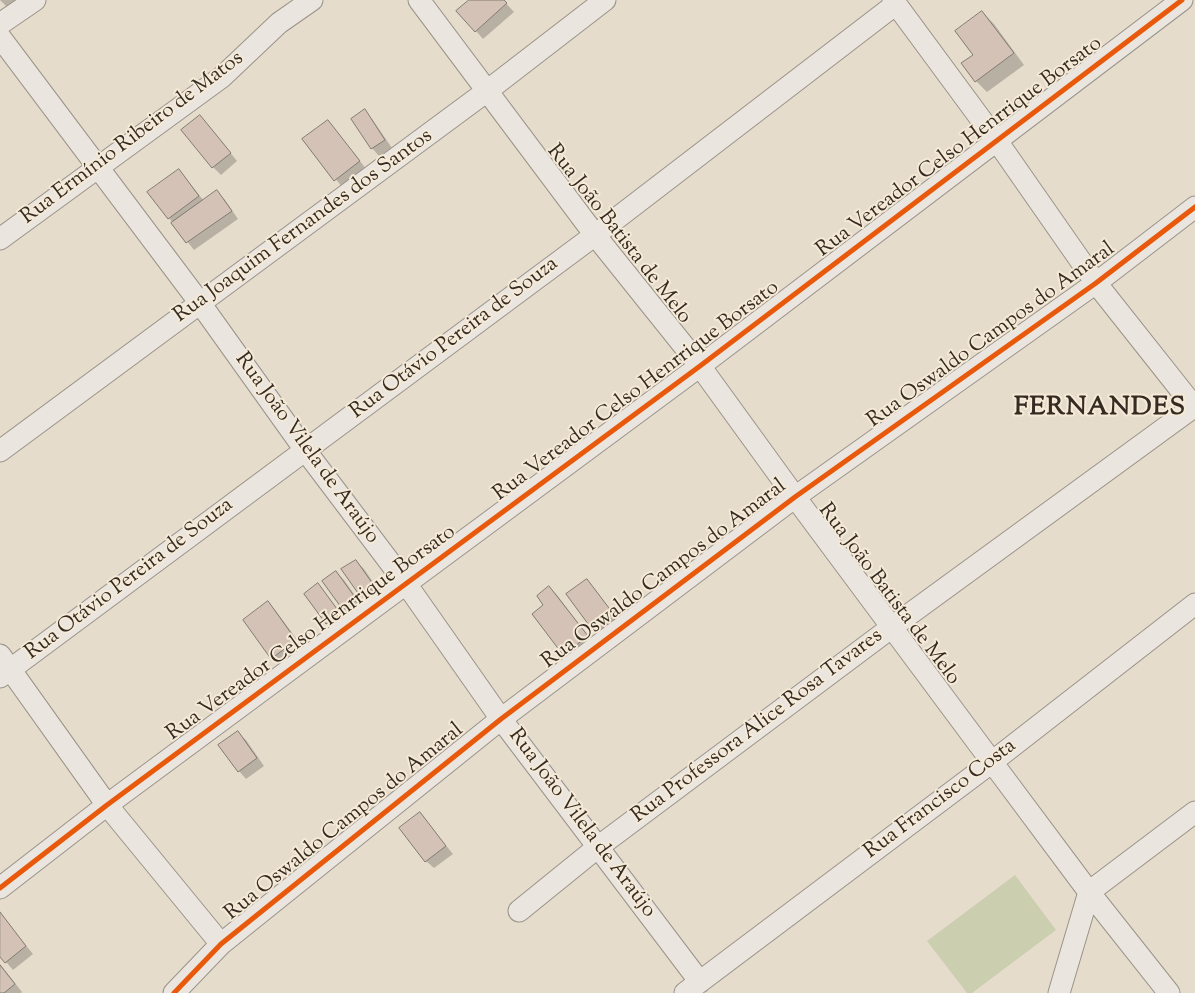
<!DOCTYPE html>
<meta charset="utf-8">
<style>
body{margin:0}
canvas{display:block;background:#e6dccc}
</style>
<canvas width="1195" height="993"></canvas>
<script>
const context = document.querySelector('canvas').getContext('2d');
context.lineJoin = 'round';
function paint(path, color) {
  context.fillStyle = color;
  context.fill(path, 'evenodd');
}
function stroke(path, color, width, dash) {
  context.strokeStyle = color;
  context.lineWidth = width;
  context.lineCap = dash ? 'butt' : 'round';
  context.setLineDash(dash || []);
  context.stroke(path);
}
function label(font, color, halo, rows, align = 'center') {
  context.font = font + ' "Sorts Mill Goudy",serif';
  context.lineWidth = 4;
  context.setLineDash([]);
  context.textBaseline = 'middle';
  context.strokeStyle = halo;
  context.fillStyle = color;
  for (const [text, x, y, turn = 0] of rows) {
    context.save();
    context.translate(x, y);
    context.rotate((+turn || 0) * Math.PI / 180);
    context.textAlign = isNaN(turn) ? turn : align;
    if (halo) context.strokeText(text, 0, 0);
    context.fillText(text, 0, 0);
    context.restore();
  }
}
paint(new Path2D(`
 M1015,875L1056,930L972,993H967L927,941Z`), '#cbceaf');
paint(new Path2D(`
 M0,0H23L10,10Z
 M470,0H503L514,12L483,39L476,31Z
 M982,12L994,24L1024,65L987,92L976,81L975,55Z
 M364,111L372,119L392,148L379,156L372,148Z
 M328,121L367,170L343,188L304,140Z
 M207,124L237,161L221,175L213,167Z
 M179,170L204,201L217,192L225,200L238,219L194,250L169,218Z
 M356,561L364,569L382,595L369,603L361,596L343,570Z
 M336,572L344,580L364,608L352,617L344,609Z
 M587,581L594,588L618,621L599,634L592,627Z
 M549,587L557,595L594,644L571,662L564,654L545,605Z
 M325,593L347,622L334,630L327,623Z
 M268,603L276,611L303,648L279,665L272,658Z
 M238,733L246,740L264,766L246,779L239,771Z
 M420,814L453,854L434,868L426,861Z
 M0,914L33,954L13,970L0,955Z
 M0,964L22,992L21,993H0Z`), '#0003');
const building = new Path2D(`
 M469,0H504L507,3L475,32L456,11Z
 M982,11L1014,53L975,82L961,63L973,55L955,31Z
 M365,109L385,140L371,149L351,119Z
 M200,115L231,153L212,168L181,130Z
 M328,120L360,161L334,181L302,139Z
 M179,169L199,196L168,219L147,192Z
 M217,190L232,211L186,243L171,223Z
 M356,560L375,587L360,596L341,569Z
 M336,571L357,600L343,610L322,581Z
 M587,579L612,612L591,628L566,594Z
 M318,583L340,613L326,624L304,594Z
 M549,586L588,636L563,655L532,614L543,605L537,596Z
 M268,601L296,640L271,659L243,620Z
 M238,731L257,758L238,772L218,745Z
 M420,812L446,846L425,862L399,828Z
 M0,912L26,946L5,963L0,957Z
 M0,965L15,984L4,993H0Z`);
paint(building, '#d3c2b5');
stroke(building, '#817b72', 1);
const street = new Path2D(`
 M419,0L595,235L700,366L795,497L992,762L1089,892L1169,993
 M893,0L997,141L1096,283L1195,408
 M0,24L35,0
 M0,37L200,303L305,450L407,585L501,719L700,982
 M0,239L222,77L279,23L312,0
 M0,451L487,91L605,0
 M0,655L107,805L221,944
 M0,677L595,235L896,4
 M0,888L107,805L700,366L1182,0
 M519,911L598,847L892,627L1195,406
 M174,993L221,944L501,719L795,497L1096,283L1195,207
 M685,993L992,762L1195,604
 M1059,993L1089,892L1195,812`);
stroke(street, '#9a9389', 23);
stroke(street, '#eae5de', 21);
stroke(new Path2D(`
 M0,888L107,805L700,366L1182,0
 M174,993L221,944L501,719L795,497L1096,283L1195,207`), '#e8590c', 5);
label('21px', '#352b22', '#f5ead7', [
 ["Rua Ermínio Ribeiro de Matos",133,139,-37],
 ["Rua Vereador Celso Henrrique Borsato",960,148,-37],
 ["Rua Joaquim Fernandes dos Santos",304,227,-36],
 ["Rua João Batista de Melo",618,235,52],
 ["Rua Oswaldo Campos do Amaral",992,336,-36],
 ["Rua Otávio Pereira de Souza",455,339,-37],
 ["Rua Vereador Celso Henrrique Borsato",637,392,-37],
 ["Rua João Vilela de Araújo",306,449,54],
 ["Rua Oswaldo Campos do Amaral",665,575,-37],
 ["Rua Otávio Pereira de Souza",130,580,-37],
 ["Rua João Batista de Melo",888,595,53],
 ["Rua Vereador Celso Henrrique Borsato",312,634,-36],
 ["Rua Professora Alice Rosa Tavares",758,727,-37],
 ["Rua Francisco Costa",941,800,-37],
 ["Rua Oswaldo Campos do Amaral",345,823,-39],
 ["Rua João Vilela de Araújo",581,824,53]
]);
context.letterSpacing = '1px';
label('bold 26px', '#352b22', '#f5ead7', [
 ["FERNANDES",1100,410]
]);
context.letterSpacing = '0px';
</script>
